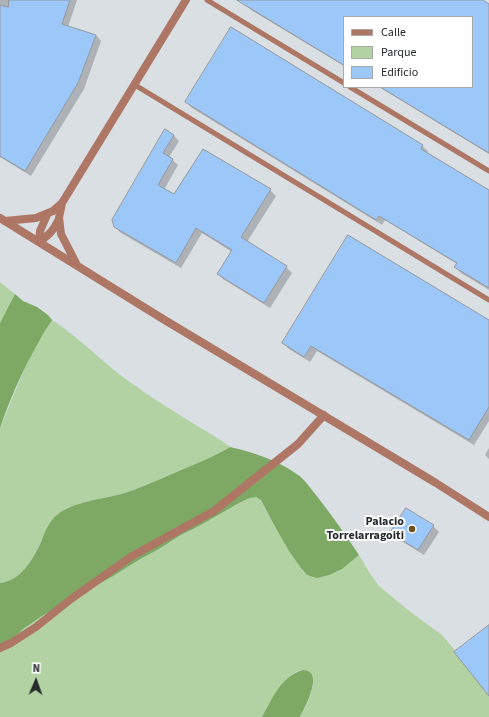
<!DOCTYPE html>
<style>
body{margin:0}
#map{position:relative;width:489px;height:717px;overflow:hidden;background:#dadfe4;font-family:"Source Sans 3",sans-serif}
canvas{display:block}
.legend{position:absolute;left:343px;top:16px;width:130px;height:72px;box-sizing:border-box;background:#fff;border:1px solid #a9a9aa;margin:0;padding:5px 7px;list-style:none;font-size:12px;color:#27292b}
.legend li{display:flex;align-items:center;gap:8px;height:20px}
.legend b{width:20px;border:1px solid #a9a9aa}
.north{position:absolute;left:16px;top:661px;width:40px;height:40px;-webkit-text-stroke:3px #fff;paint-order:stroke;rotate:2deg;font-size:11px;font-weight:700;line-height:16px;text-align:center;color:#27292b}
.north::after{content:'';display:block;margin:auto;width:14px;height:18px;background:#27292b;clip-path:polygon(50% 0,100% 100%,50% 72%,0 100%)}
</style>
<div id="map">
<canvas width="489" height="717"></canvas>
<ul class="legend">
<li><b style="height:5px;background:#ae7765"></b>Calle</li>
<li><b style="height:11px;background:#b3d2a3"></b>Parque</li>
<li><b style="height:11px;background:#9cc7f9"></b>Edificio</li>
</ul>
<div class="north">N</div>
</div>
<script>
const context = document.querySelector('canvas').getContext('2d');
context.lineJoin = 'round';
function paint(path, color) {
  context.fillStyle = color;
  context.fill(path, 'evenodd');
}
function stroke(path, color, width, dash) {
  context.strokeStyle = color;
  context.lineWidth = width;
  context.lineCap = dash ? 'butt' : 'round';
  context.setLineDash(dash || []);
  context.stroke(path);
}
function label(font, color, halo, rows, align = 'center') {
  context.font = font + ' "Source Sans 3",sans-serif';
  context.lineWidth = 4;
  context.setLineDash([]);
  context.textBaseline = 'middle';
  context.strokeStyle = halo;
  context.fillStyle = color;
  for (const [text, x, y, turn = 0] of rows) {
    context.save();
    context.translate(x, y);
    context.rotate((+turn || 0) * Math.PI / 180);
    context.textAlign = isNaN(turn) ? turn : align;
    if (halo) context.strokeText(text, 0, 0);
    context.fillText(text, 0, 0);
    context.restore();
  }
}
paint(new Path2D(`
 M0,282L15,294L0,323Z
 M52,320C79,337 101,361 127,380C157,402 190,421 222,441L230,447C212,458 192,465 172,474C155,481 139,489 121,494C104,499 75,502 61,512C57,514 55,518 53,521C37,541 31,581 0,583V428L23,372L30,356Z
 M253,497H256L261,500L273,523L301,568L305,573L336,572L359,555L371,575L379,586L408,610L442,635L463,660L489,687V717H300C304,710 315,688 313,681C312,677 308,673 306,670C285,669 271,701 262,717H0V653L23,629L42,616L159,549L181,535L201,525L239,503Z`), '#b3d2a3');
paint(new Path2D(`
 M15,294L23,301L37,307L48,315L52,320C30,354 13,390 0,428V323Z
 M230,447C252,452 277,460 295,473C304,478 310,488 316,495C331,514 345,534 359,555L342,569L329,575L317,578L307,575L301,568L289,551L273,523L261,500L256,497L250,498L239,503L201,525L181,535L159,549L139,560L113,576L42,616L23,629L0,653V583C21,581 33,559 41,542C45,532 49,521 58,514C73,502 103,499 121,494C139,489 155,481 172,474C192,465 212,458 230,447Z
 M303,670C325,671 305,707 300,717H262C272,699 281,676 303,670Z`), '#7da965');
paint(new Path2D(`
 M0,0H77L68,27L96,35L101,41L84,89L31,176L0,157Z
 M248,0H481L489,5V154L379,87H472V17H344V66L251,10L245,4Z
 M186,102L422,146L428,151L427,154L489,191V290L461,273L455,267L457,264L385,220L382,225L192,108Z
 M173,135L179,141L169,157L178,165L164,190L175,196L203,150L270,190L276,196L247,242L286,267L292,273L270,308L223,279L218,274L232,252L202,233L181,268L121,233L115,227Z
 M489,321V421L474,445L317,351L310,362L289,349L283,343Z
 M489,448V459L485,455Z
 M433,526L439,532L424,555L397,538L392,533Z`), '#0003');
const building = new Path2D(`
 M9,0H70L62,24L96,35L78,83L25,171L0,156V5L8,7Z
 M237,0H483L489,4V153L380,87H472V17H344V65Z
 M231,27L423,145L421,149L489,190V288L454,267L457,263L379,216L376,220L185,102Z
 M165,129L174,135L163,153L173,159L158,185L174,194L203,149L271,189L241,237L287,266L264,303L217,274L232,250L196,228L176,263L114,227L112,220Z
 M348,235L489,320V407L469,440L311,346L304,357L282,343Z
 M406,508L434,525L418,550L390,533Z
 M489,625V696L454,652Z`);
paint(building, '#9cc7f9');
stroke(building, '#94989d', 1);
stroke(new Path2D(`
 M207,0L344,83
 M135,85L489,300
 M350,87L489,171`), '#ae7765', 5);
stroke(new Path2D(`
 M0,218L163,319L436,483L489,517
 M5,221L36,218L53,211L62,203
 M39,242C50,234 53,231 59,219
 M39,242L40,231L47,215
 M77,265L61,234L59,218L62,203L186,0
 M0,648L11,643L36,627L71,599L132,556L214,511L298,444L324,415`), '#ae7765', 8);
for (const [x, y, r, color] of [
 [412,529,4,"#6c5124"]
]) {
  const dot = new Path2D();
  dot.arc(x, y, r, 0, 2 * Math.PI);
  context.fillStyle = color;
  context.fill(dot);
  stroke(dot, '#fff', 1.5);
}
label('bold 12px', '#27292b', '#fff', [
 ["Palacio",404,522],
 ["Torrelarragoiti",404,536]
], 'right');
</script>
